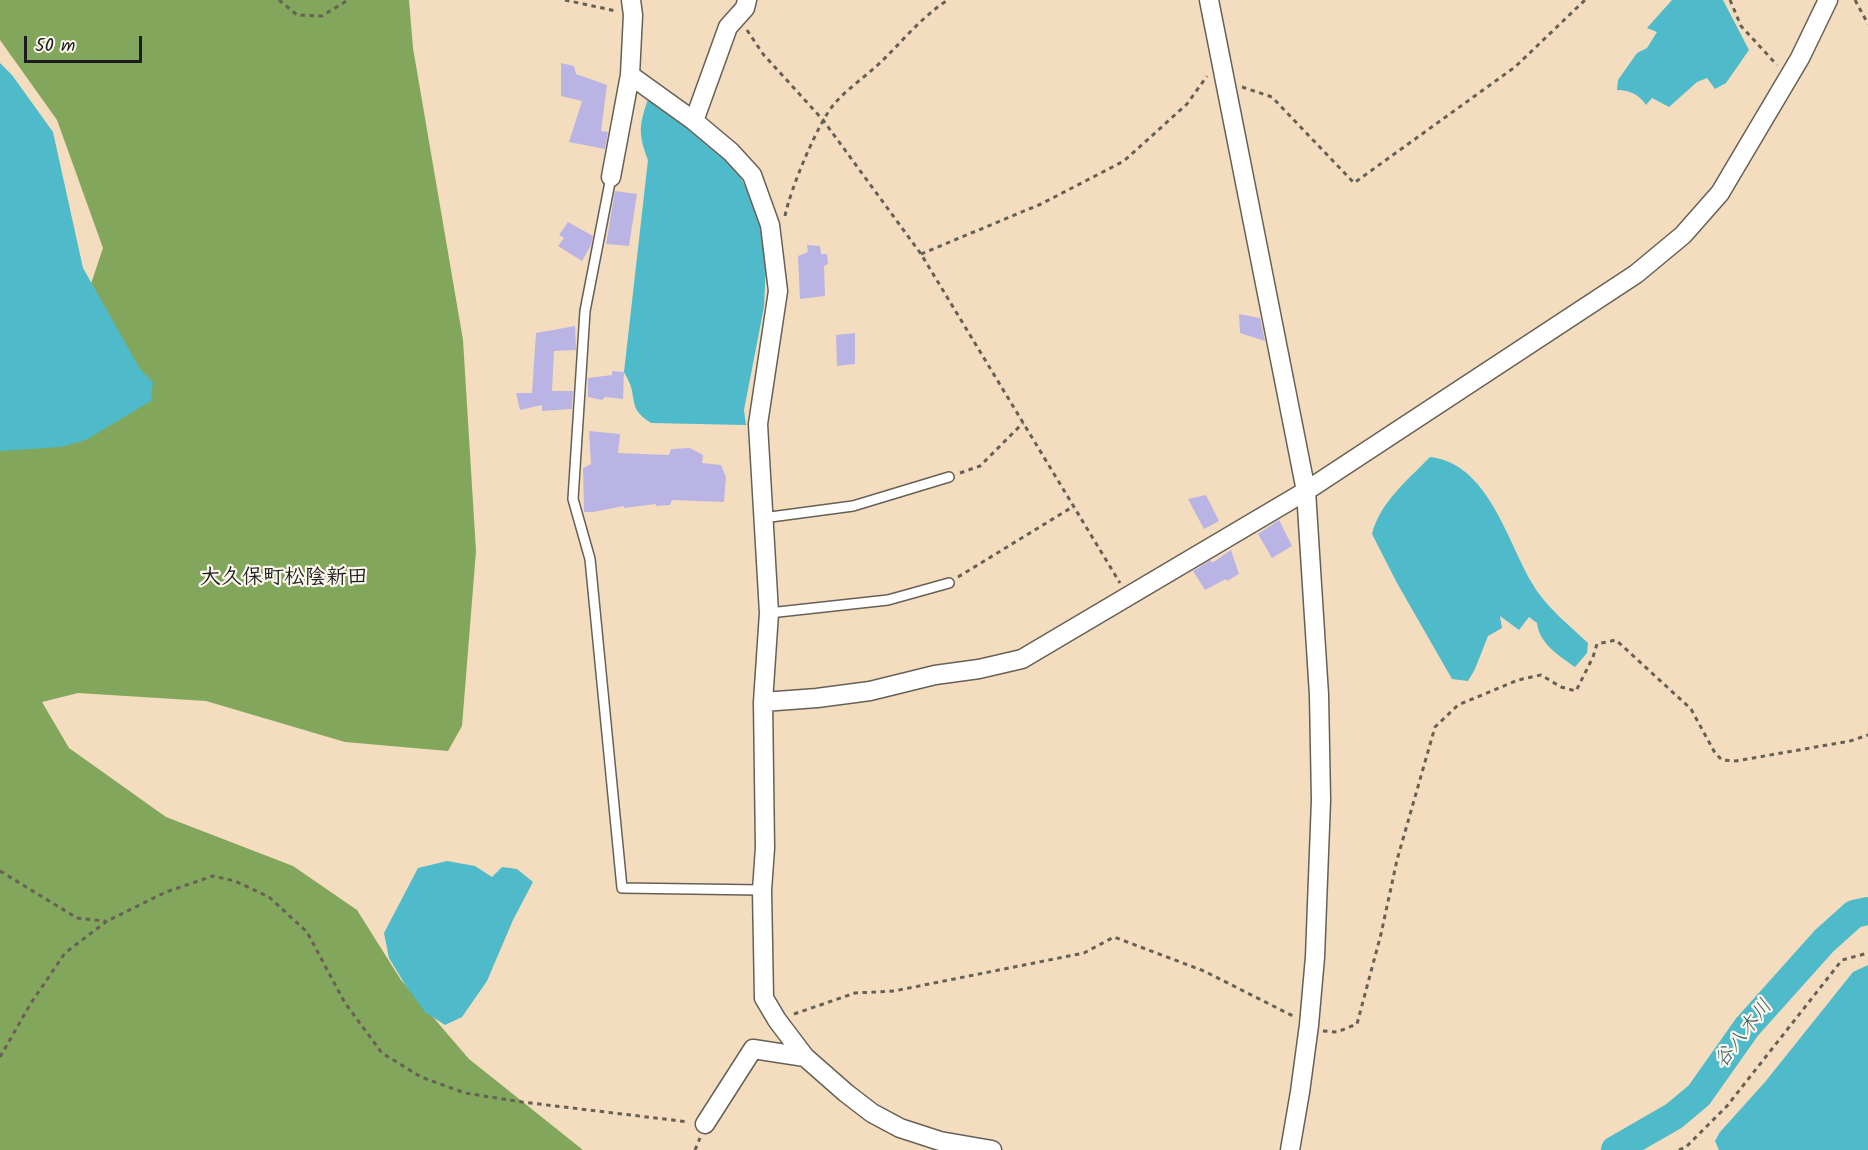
<!DOCTYPE html>
<meta charset="utf-8">
<style>
body{margin:0}
#map{position:relative;width:1868px;height:1150px;overflow:hidden;background:#f3ddbe;font-family:Kalam,sans-serif}
canvas{display:block}
.scale{position:absolute;left:24px;top:36px;width:118px;height:27px;box-sizing:border-box;border:3px solid #1c1c1c;border-top:0;padding-left:8px;font-size:18px;line-height:21px;white-space:nowrap;color:#1c1c1c;-webkit-text-stroke:4px #fbf7ec;paint-order:stroke}
</style>
<div id="map">
<canvas width="1868" height="1150"></canvas>
<div class="scale">50 m</div>
</div>
<script>
const context = document.querySelector('canvas').getContext('2d');
context.lineJoin = 'round';
function paint(path, color) {
  context.fillStyle = color;
  context.fill(path, 'evenodd');
}
function stroke(path, color, width, dash) {
  context.strokeStyle = color;
  context.lineWidth = width;
  context.lineCap = dash ? 'butt' : 'round';
  context.setLineDash(dash || []);
  context.stroke(path);
}
function label(font, color, halo, rows, align = 'center') {
  context.font = font + ' Kalam,"Klee One",sans-serif';
  context.lineWidth = 4.5;
  context.setLineDash([]);
  context.textBaseline = 'middle';
  context.strokeStyle = halo;
  context.fillStyle = color;
  for (const [text, x, y, turn = 0] of rows) {
    context.save();
    context.translate(x, y);
    context.rotate((+turn || 0) * Math.PI / 180);
    context.textAlign = isNaN(turn) ? turn : align;
    if (halo) context.strokeText(text, 0, 0);
    context.fillText(text, 0, 0);
    context.restore();
  }
}
paint(new Path2D(`
 M0,0H409L413,48L463,340L476,551L462,726L448,751L345,742L206,701L78,693L42,702L69,748L166,817L293,866L357,910L401,980L469,1059L583,1150H0V398L68,352L103,248L57,120L0,40Z`), '#82a65c');
paint(new Path2D(`
 M1672,0H1723L1749,50L1726,83L1715,89L1707,78L1697,82L1669,107L1652,98L1646,105C1640,95 1629,90 1617,90L1618,80L1637,53L1647,48L1657,32L1647,28Z
 M0,63L12,75L53,132L83,268L140,369L153,382L151,401L86,440L61,447L0,451Z
 M648,99L687,126L735,168L747,189L760,226L766,265L764,307L744,410L746,425L651,423C635,412 635,409 632,391C631,384 627,378 624,372L648,160C638,133 639,126 648,99Z
 M1430,457C1488,463 1507,541 1532,583C1544,605 1570,626 1588,643L1587,653L1575,667C1559,656 1539,643 1537,623L1529,617L1519,630L1500,616L1502,628L1488,636L1475,669L1468,681L1452,679L1397,583L1372,534C1380,502 1408,480 1430,457Z
 M447,861L475,866L492,877L502,867L517,869L533,882L513,920L487,981L462,1017L445,1025L425,1012L406,986L389,958L384,933L418,868Z
 M1868,965V1150H1719L1715,1141L1720,1132L1765,1082L1853,972Z`), '#4fbaca');
stroke(new Path2D(`
 M1615,1150L1674,1116L1699,1095L1747,1027L1824,941L1854,914L1868,911`), '#4fbaca', 28);
paint(new Path2D(`
 M561,63L574,66L576,74L607,85L601,131L608,132L605,149L569,142L582,101L561,96Z
 M615,191L637,194L629,246L606,244Z
 M568,222L593,236L591,245L582,261L558,246L564,238L559,235Z
 M807,245L820,246L821,254H827L828,264L824,266L825,296L800,299L798,256L808,252Z
 M1239,314L1260,318L1265,341L1240,333Z
 M575,326L576,350L554,351L552,391H573L572,409L542,411V405L520,410L516,393H532L536,333Z
 M855,333V364L837,366L836,335Z
 M612,371L624,372L623,399L605,397L602,400L588,397V378L612,375Z
 M589,431L620,434L618,453L669,455L671,449L690,448L703,455L702,463L721,465L726,477L724,502L672,500L670,505L656,506V504L624,508V506L593,512H584L583,468L591,464Z
 M1206,495L1219,521L1204,529L1188,499Z
 M1279,520L1292,546L1272,558L1258,534Z
 M1231,550L1239,574L1227,581L1226,579L1205,590L1193,571L1211,560L1212,563Z`), '#bab4e4');
const service = new Path2D(`
 M611,177L585,311L573,499L590,559L622,888L762,890
 M763,518L853,506L949,477
 M769,613L888,600L949,583`);
const minor = new Path2D(`
 M631,0L633,15L630,75L694,121L731,152L752,175L770,225L778,291L758,424L769,613L763,702L765,848L762,890L764,998L777,1020L805,1057L846,1093L872,1113L900,1128L940,1141L992,1150
 M1209,0L1306,491L1319,695L1321,800L1315,957L1309,1025L1300,1092L1290,1150
 M694,121L728,27L745,8L747,0
 M611,177L630,75
 M763,702L817,698L870,691L935,675L979,669L1022,659L1306,491L1636,274L1683,235L1720,193L1800,58L1828,0
 M705,1124L753,1049L805,1057`);
stroke(service, '#676055', 12);
stroke(minor, '#676055', 21);
stroke(new Path2D(`
 M279,0L297,15L322,16L348,0
 M565,0L616,11
 M1730,0L1741,26L1777,65
 M1855,0L1868,24
 M747,30L763,54L823,120L921,254L1120,583
 M1242,87L1272,97L1354,183L1515,67L1585,0
 M785,216C790,190 818,122 835,103C850,86 871,73 887,56C906,37 924,15 948,0
 M921,254L1041,204L1124,161L1187,104L1207,76
 M960,473L980,466L1023,423
 M958,577L1074,506
 M0,871L77,918L105,921
 M794,1014L855,993L894,991L1084,953L1114,937L1204,971L1293,1016
 M1323,1031L1337,1032L1357,1024L1381,934L1397,860L1435,727L1458,705L1518,680L1541,675L1561,687L1576,691L1593,657L1597,644L1616,640L1691,709L1715,753L1722,760L1736,761L1850,741L1868,735
 M0,1057L31,1003L65,953L107,921L166,892L213,876L235,881L269,897L307,932L345,1003L382,1053L421,1077L465,1093L522,1102L689,1122
 M695,1150L700,1138
 M1679,1150L1686,1147L1727,1106L1842,960L1868,953`), '#676055', 3, [4.5, 4.5]);
stroke(service, '#fff', 9);
stroke(minor, '#fff', 18);
label('italic 20px', '#305b62', '#fbf7ec', [
 ["谷八木川",1745,1035,-52]
]);
label('bold 21px', '#1c1c1c', '#fbf7ec', [
 ["大久保町松陰新田",284,579]
]);
</script>
